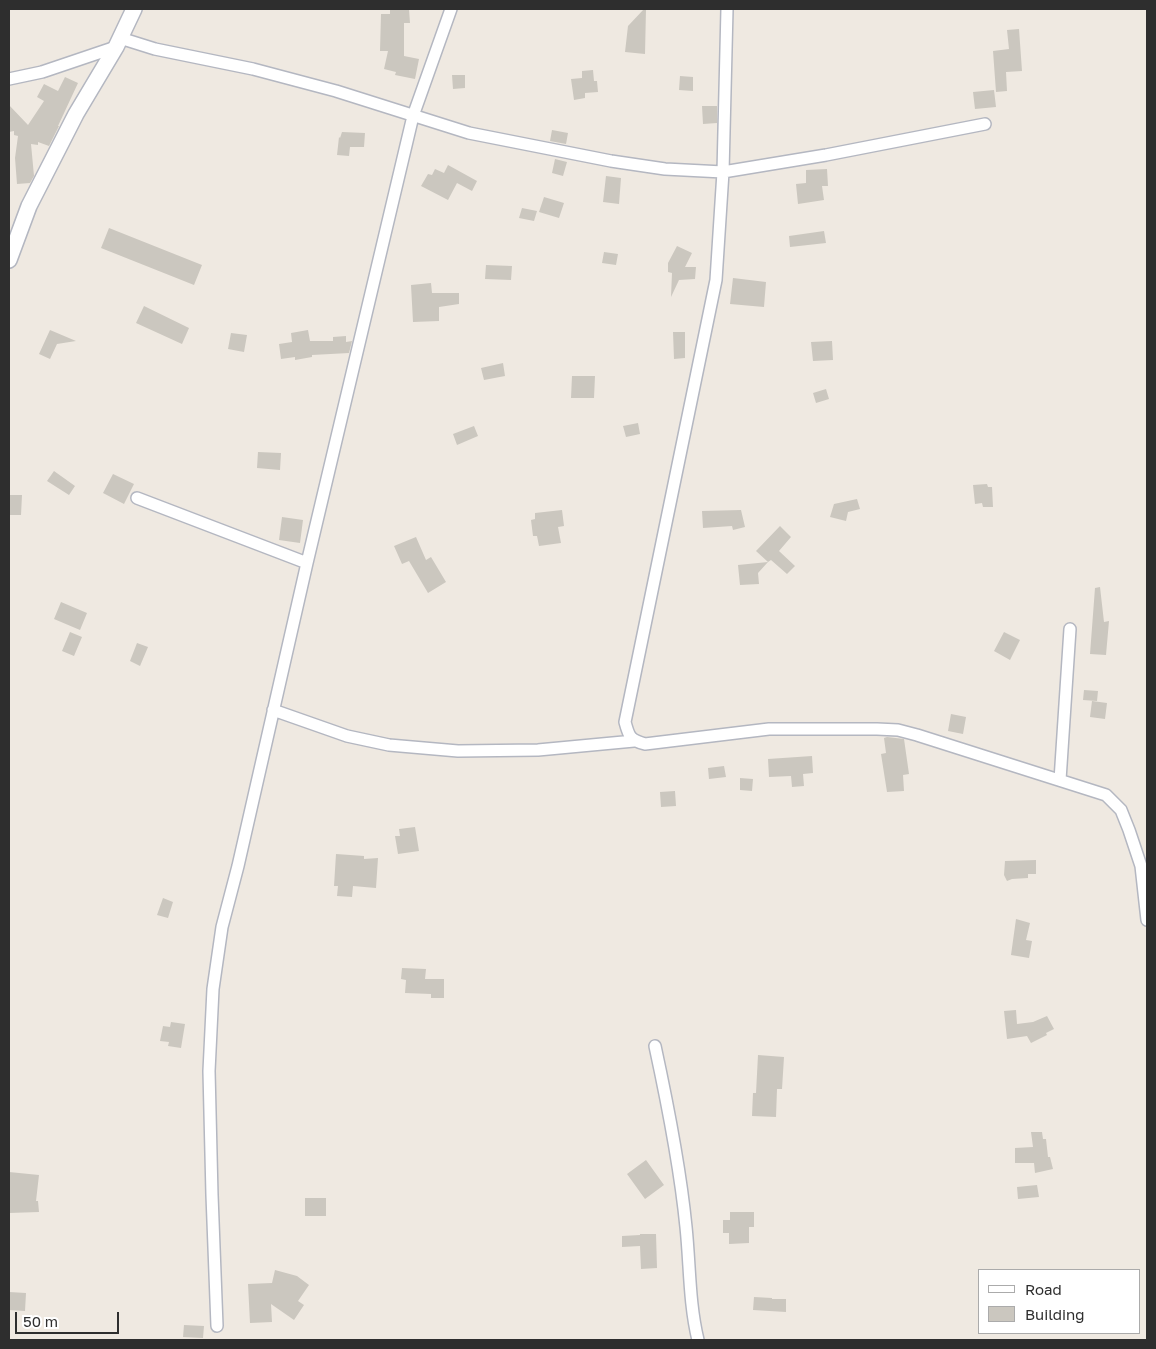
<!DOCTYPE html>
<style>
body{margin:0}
#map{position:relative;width:1156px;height:1349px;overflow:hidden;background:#efe9e1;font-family:"Golos Text",sans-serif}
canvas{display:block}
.frame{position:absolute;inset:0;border:10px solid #2e2e2e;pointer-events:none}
.legend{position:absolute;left:978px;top:1269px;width:162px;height:65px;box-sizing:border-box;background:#fff;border:1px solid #ababab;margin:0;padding:6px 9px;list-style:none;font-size:15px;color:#2e2e2e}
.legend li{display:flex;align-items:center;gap:10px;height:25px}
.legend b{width:25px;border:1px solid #ababab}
.scale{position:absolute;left:15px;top:1312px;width:104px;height:22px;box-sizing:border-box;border:2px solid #2e2e2e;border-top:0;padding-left:6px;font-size:15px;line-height:18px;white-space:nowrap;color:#2e2e2e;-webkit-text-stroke:4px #fff;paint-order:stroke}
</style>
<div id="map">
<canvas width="1156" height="1349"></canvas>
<div class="frame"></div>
<ul class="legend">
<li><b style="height:6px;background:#fff"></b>Road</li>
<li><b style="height:14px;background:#cbc7bf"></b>Building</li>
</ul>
<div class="scale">50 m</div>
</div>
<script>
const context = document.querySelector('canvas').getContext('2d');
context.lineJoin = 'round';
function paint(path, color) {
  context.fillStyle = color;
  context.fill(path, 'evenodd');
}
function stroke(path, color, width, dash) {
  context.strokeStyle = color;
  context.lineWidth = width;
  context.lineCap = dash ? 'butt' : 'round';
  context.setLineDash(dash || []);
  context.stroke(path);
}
paint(new Path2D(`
 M390,9H409L410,23H404V56L419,59L415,79L395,75L396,72L384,69L388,51H380L381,14H390Z
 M644,9H646L645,54L625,52L628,26Z
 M1019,29L1022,71L1006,72L1007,91L996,92L993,51L1009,49L1007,30Z
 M593,70L594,81H597L598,92L585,93V98L574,100L571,79L582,78V71Z
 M452,75H465V88L453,89Z
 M680,76L693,77V91L679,90Z
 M65,77L78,83L58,126H59L49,146L38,142V145L31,144L34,176L30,183L17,184L15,158L18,136L14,135V131L9,132V105L28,125L44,101L37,97L44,84L58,91Z
 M994,90L996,107L975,109L973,92Z
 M702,106H717V123L703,124Z
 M552,130L568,133L566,144L550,141Z
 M342,132L365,133L364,147H350L349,156L337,155L339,137L340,138Z
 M555,159L567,162L563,176L552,173Z
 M448,165L477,181L472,191L457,183L448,200L421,186L428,174L432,175L435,169L444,173Z
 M827,169L828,186H822L824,200L798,204L796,184L806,183V170Z
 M606,176L621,178L619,204L603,202Z
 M544,197L564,203L559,218L539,212Z
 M522,208L537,211L534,221L519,218Z
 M109,228L202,265L194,285L101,248Z
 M824,231L826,243L790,247L789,236Z
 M677,246L692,253L685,267H696L695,279L679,280L671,297L672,273L668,272V263Z
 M604,252L618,254L616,265L602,263Z
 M486,265L512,266L511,280L485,279Z
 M733,278L766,282L764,307L730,304Z
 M431,283L432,293H459V304L439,307V321L413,322L411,285Z
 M144,306L189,328L182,344L136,323Z
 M50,330L76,341L57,344L50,359L39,354Z
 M308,330L310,341H333V337L346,336V342L352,341L349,353L312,355V357L295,360V357L281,359L279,344L292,342L291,333Z
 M673,332H685V358L674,359Z
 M231,333L247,335L244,352L228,349Z
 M832,341L833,360L813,361L811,342Z
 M503,363L505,376L484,380L481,368Z
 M572,376H595L594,398H571Z
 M826,389L829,399L816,403L813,393Z
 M638,423L640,434L626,437L623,426Z
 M474,426L478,436L457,445L453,434Z
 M258,452L281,453L280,470L257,468Z
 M54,471L75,486L69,495L47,481Z
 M113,474L134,484L124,504L103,493Z
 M987,484L988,487H992L993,507H983L982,503L975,504L973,485Z
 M9,495H22L21,515H9Z
 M857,499L860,509L848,512L846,521L830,517L834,504Z
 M562,510L564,526L558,527L561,543L539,546L537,536H533L531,520L535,519V513Z
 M741,510L745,527L733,530L732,526L703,528L702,511Z
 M282,517L303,520L300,543L279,540Z
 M780,526L791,537L779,551L795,566L787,574L771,560L768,562L756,551Z
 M416,537L426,560L431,557L446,582L428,593L409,561L402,564L394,546Z
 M768,562L758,573L759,584L740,585L738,565Z
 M1100,587L1104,622L1109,621L1106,655L1090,654L1095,588Z
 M61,602L87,613L80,630L54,619Z
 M70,632L82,637L74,656L62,651Z
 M1004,632L1020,640L1010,660L994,651Z
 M137,643L148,647L140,666L130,661Z
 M1084,690L1098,691L1097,701L1083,700Z
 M1092,701L1107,703L1105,719L1090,717Z
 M951,714L966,717L963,734L948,731Z
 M887,737L904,739L909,774L903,775L904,791L887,792L881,754L886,753L884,738Z
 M812,756L813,773L803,774L804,786L792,787L791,776L769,777L768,759Z
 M724,766L726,777L709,779L708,768Z
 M740,778L753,779L752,791L740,790Z
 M675,791L676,806L661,807L660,792Z
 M415,827L419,851L398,854L395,836H400L399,829Z
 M336,854L364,856V859L378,858L376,888L353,886L352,897L337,896L338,886H334Z
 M1036,860V874H1028V878L1012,879L1007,881L1004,875L1005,861Z
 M163,898L173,902L168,918L157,915Z
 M1016,919L1030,923L1026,940L1032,941L1029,958L1011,955Z
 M402,968L426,969L425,979H444V998H431V994L405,993L406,980L401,979Z
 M1016,1010L1017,1024L1033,1022L1047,1016L1054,1029L1046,1033L1047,1035L1031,1043L1027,1036L1007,1039L1004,1011Z
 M171,1022L185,1024L181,1048L168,1046L169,1042L160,1041L163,1026L170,1027Z
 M758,1055L784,1057L782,1089H777L776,1117L752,1116L753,1093H756Z
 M1031,1132H1042L1043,1139H1046L1048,1157H1050L1053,1169L1035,1173L1034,1163H1015V1148L1033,1147Z
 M646,1160L664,1185L645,1199L627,1174Z
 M9,1172L39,1175L36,1201H38L39,1212L9,1213Z
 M1037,1185L1039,1197L1018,1199L1017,1187Z
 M305,1198H326V1216H305Z
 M730,1212H754V1227H749V1243L729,1244V1233H723V1220H730Z
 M640,1234H656L657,1268L641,1269L640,1246L622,1247V1236L640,1235Z
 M275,1270L297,1276L309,1285L298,1301L304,1305L294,1320L271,1304L272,1322L250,1323L248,1284L272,1283Z
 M9,1292L26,1293L25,1311L9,1310Z
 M754,1297L772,1298V1299H786V1312L753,1310Z
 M184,1325L204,1326L203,1338L183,1337Z`), '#cbc7bf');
const street = new Path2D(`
 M727,9L723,172L716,280L625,722C629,737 630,740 645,744L769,729H877L898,730L917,735L1106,795L1121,810L1129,830L1141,866L1147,920
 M120,38L155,49L253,69L336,91L469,133L611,161L665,169L723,172L826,155L985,124
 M9,79L42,72L116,47
 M137,498L307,563
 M273,710L347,736L389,745L458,751L538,750L634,741
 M1060,780L1070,629
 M655,1046C668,1106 680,1166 686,1227C690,1265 689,1303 698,1340
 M217,1326L212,1195L209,1071L213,989L222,927L238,866L307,563L413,116L451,9`);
const secondary = new Path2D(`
 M9,260L29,206L76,114L116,47L134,9`);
stroke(street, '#b4b7c1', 14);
stroke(secondary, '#b4b7c1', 18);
stroke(street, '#fff', 11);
stroke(secondary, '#fff', 15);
</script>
